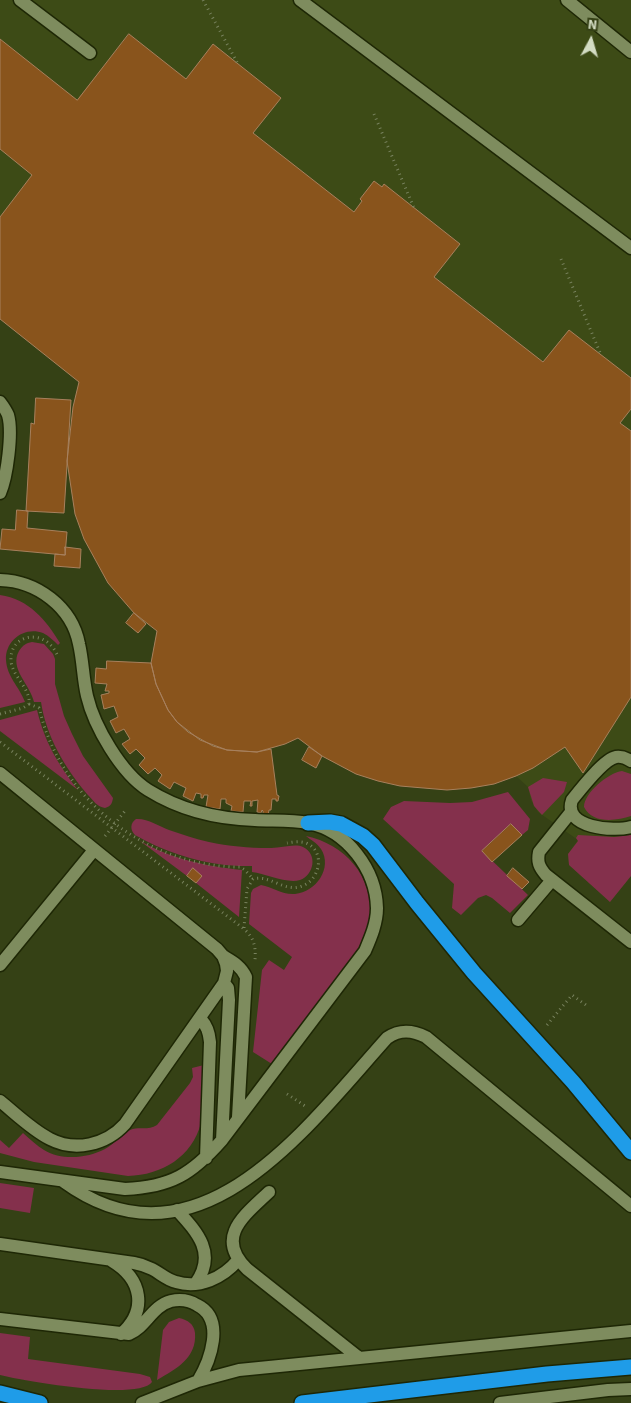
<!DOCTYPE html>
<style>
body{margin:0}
#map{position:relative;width:631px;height:1403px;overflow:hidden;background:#354115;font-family:"Source Sans 3",sans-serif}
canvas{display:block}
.north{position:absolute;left:566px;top:15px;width:50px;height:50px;-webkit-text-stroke:4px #354115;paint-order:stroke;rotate:6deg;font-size:14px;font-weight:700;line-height:20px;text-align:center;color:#d3dcc3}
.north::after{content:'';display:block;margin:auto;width:18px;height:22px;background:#d3dcc3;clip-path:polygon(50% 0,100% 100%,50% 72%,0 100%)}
</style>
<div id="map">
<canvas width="631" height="1403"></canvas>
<div class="north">N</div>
</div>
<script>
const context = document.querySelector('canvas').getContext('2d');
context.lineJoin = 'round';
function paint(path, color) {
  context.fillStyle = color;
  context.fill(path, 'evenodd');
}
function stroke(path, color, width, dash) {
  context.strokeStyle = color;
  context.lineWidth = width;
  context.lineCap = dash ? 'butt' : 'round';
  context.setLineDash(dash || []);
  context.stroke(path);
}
paint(new Path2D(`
 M0,0H631V876L610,902L569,865L568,854L578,840L538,812L531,800L528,787L516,776L494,784L470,788L447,790L400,786L378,781L356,774L322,756L298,738L271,749L277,795L279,796L278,801L276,799H272L271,810H269L268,816L263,811L261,813L257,812L258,800L252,802V806H250V801H244L231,811L232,806L226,803V799H221L220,809L206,807L207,795H204L203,798H201V794L196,793L193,801L183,796L186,788L174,782L170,789L158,781L162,775L155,769L148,774L139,765L145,758L137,750L130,754L122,744L129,739L124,729L116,733L110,721L118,716L114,706L104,709L101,695L109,693V691H105L107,684L95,683L96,668H106L107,661L151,663L157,631L134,613L108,583L84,539L75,514L67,461L73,407L79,382L0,319Z`), '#3d4b16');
paint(new Path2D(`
 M0,595C29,599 46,620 60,643L58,645C54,641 49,636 43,633C25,626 5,640 6,660C7,677 19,686 25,702L0,708Z
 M32,642L44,644L53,654L55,659V684L64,716L72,734L83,756L113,798C112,804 111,806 105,808C97,807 93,800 87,794C65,768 46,736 41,702H34C30,684 9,669 19,651C23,645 26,643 32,642Z
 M37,710C45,743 58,764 78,790L0,731V720Z
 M622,771L631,774V816C616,821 592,824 584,807C584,793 608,773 622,771Z
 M543,778L567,782L564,792L542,815L534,806L528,787Z
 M508,792L530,819L528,830L522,835L511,824L482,851L528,895L510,913L492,898L486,895L478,898L461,915L452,908L454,884L383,819L391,807L404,801L450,803L472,802Z
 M136,819C147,818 159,826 169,830C182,834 195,839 209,842C228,846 249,848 269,848C279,849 294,843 303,847C318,854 314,875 300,880C287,884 266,874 252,872V866C244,866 235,866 225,865C193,861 163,851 135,835C130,830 130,823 136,819Z
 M578,835L614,837L631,835V876L610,902L569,865L568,854L578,841L576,838Z
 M306,836C344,844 374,876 370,917C369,929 363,939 359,950L272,1064L253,1052L262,970L269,960L284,970L292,957L249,924L251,893L253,889L261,885C273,887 282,895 295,894C316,892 333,868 321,849C317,843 311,840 306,836Z
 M140,841C172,859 205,866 242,870L239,917L196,883L202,876L192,869L187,876Z
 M204,1065C203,1083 205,1106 201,1123C192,1157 162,1175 128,1176L34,1162L0,1153V1140L9,1148L23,1133C30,1139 37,1146 44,1150C62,1161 88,1158 105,1149C114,1144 121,1135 130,1130C139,1126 148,1131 157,1125L190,1083L193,1077L192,1068Z
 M0,1183L34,1188L30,1213L0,1208Z
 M179,1318C188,1320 194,1324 195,1333C197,1358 176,1369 157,1380L163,1330L169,1322Z
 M0,1333L30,1337L28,1359L140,1374L150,1377L152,1382C139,1401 23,1381 0,1375Z`), '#84304c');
const building = new Path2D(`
 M129,34L186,79L213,44L281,98L253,133L354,212L362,201L360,199L374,181L382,187L384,184L460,244L434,277L543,362L569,330L631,378V409L620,423L631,431V697L583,773L565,747L533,768L516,776L494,784L471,788L447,790L400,786L378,781L356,774L322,756L298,738L285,744L257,752L227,750L213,746L188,732L177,722L168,710L156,684L151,663L157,631L134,613L108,583L84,539L75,514L67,461L73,407L79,382L0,319V217L32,175L0,149V39L77,100Z
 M36,398L71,400L64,513L26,511L31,423L34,424Z
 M17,510L28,511L27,528L67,532L65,555L0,549L2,529L15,530Z
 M65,547L81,549L80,568L54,566L55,554L65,555Z
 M134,613L146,624L138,633L126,623Z
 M107,661L151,663L156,684L168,710L177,722L200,740L227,750L257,752L271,749L277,795L279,796L278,801H276V799H272L271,810H269L268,816L263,814V811L262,810L261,813L257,812L258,800L252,801V806H250L251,801H244L243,812L231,811L232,806L226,803V799H221L220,809L206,807L208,795H204L203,798H201V794L196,793L193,801L183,796L186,788L174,782L170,789L158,781L162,775L155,768L148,774L139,765L145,758L136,749L130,754L122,744L130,739L124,729L116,733L110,721L118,717L114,706L104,709L101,695L109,693V691H105L107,684L95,683L96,668L106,669Z
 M309,747L322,756L316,768L302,760Z
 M511,824L522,835L492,862L482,851Z
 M193,868L202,876L196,883L187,876Z
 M513,868L529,882L522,889L507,876Z`);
paint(building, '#89541c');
stroke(building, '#a7805d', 1);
const minor = new Path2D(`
 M20,0L90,53
 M300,0L631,248
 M567,0L631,52
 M0,402C3,406 6,410 8,415C13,432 7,477 0,493
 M0,580C37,581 72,607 79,644C83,661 83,679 87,696C94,726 121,773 148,790C180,810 217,819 255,820C272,821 291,820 308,823C347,830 376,870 377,908C377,923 371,937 365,951L222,1140C192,1174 171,1187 125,1189L0,1172
 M631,761C626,758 622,756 616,757C604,759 580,790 572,800C562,828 614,832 631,827
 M0,773L217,949L223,956L226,964L227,971L224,983L125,1124C106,1145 75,1152 50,1139C32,1130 16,1114 0,1101
 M571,812L539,852C537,862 539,867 546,875L631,942
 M518,920L552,880
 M223,956C233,962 241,966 246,977L238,1117
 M0,965L94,850
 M200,1018C207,1026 209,1032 210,1042L206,1158
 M222,1140L229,1000L228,988L224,983
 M64,1182C198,1279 307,1127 387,1038C400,1029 412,1030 426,1037L631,1206
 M269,1192C245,1215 214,1237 247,1269L358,1357
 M177,1210C197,1232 217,1253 196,1283
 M0,1244L134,1263C140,1264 146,1266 152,1269C160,1273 167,1280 176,1282C199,1289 223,1278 238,1260
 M112,1261C142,1279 148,1310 121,1334
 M0,1319L129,1334C146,1327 152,1306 171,1301C180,1299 189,1300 197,1305C226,1319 210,1361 198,1381
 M142,1403L198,1381L239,1370L631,1331
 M500,1403L608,1390L631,1389`);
const highway = new Path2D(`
 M308,823L330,822L341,824L363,836L373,845L417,903L474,973L573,1082L631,1152
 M0,1393L40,1403
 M302,1403L547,1374L631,1367`);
stroke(minor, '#1e2705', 15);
stroke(highway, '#1e2705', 18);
stroke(new Path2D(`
 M203,0L238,64
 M374,114L414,208
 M561,259L601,355
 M29,704L39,708L40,711C61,800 148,867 240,867L245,870L253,879
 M0,714L23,708L29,704C31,689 12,676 11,661C9,633 47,627 58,657
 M0,742L244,929C254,938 256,946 255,960
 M105,836L125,811
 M244,928L247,889L253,879C269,874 285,893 302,886C320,880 326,851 306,843C300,841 293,842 287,843
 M547,1025L572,995L586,1005
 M287,1094L305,1106`), '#79835f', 3, [1, 4]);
stroke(minor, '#7e8c5e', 12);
stroke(highway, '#1f9ce8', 15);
</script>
